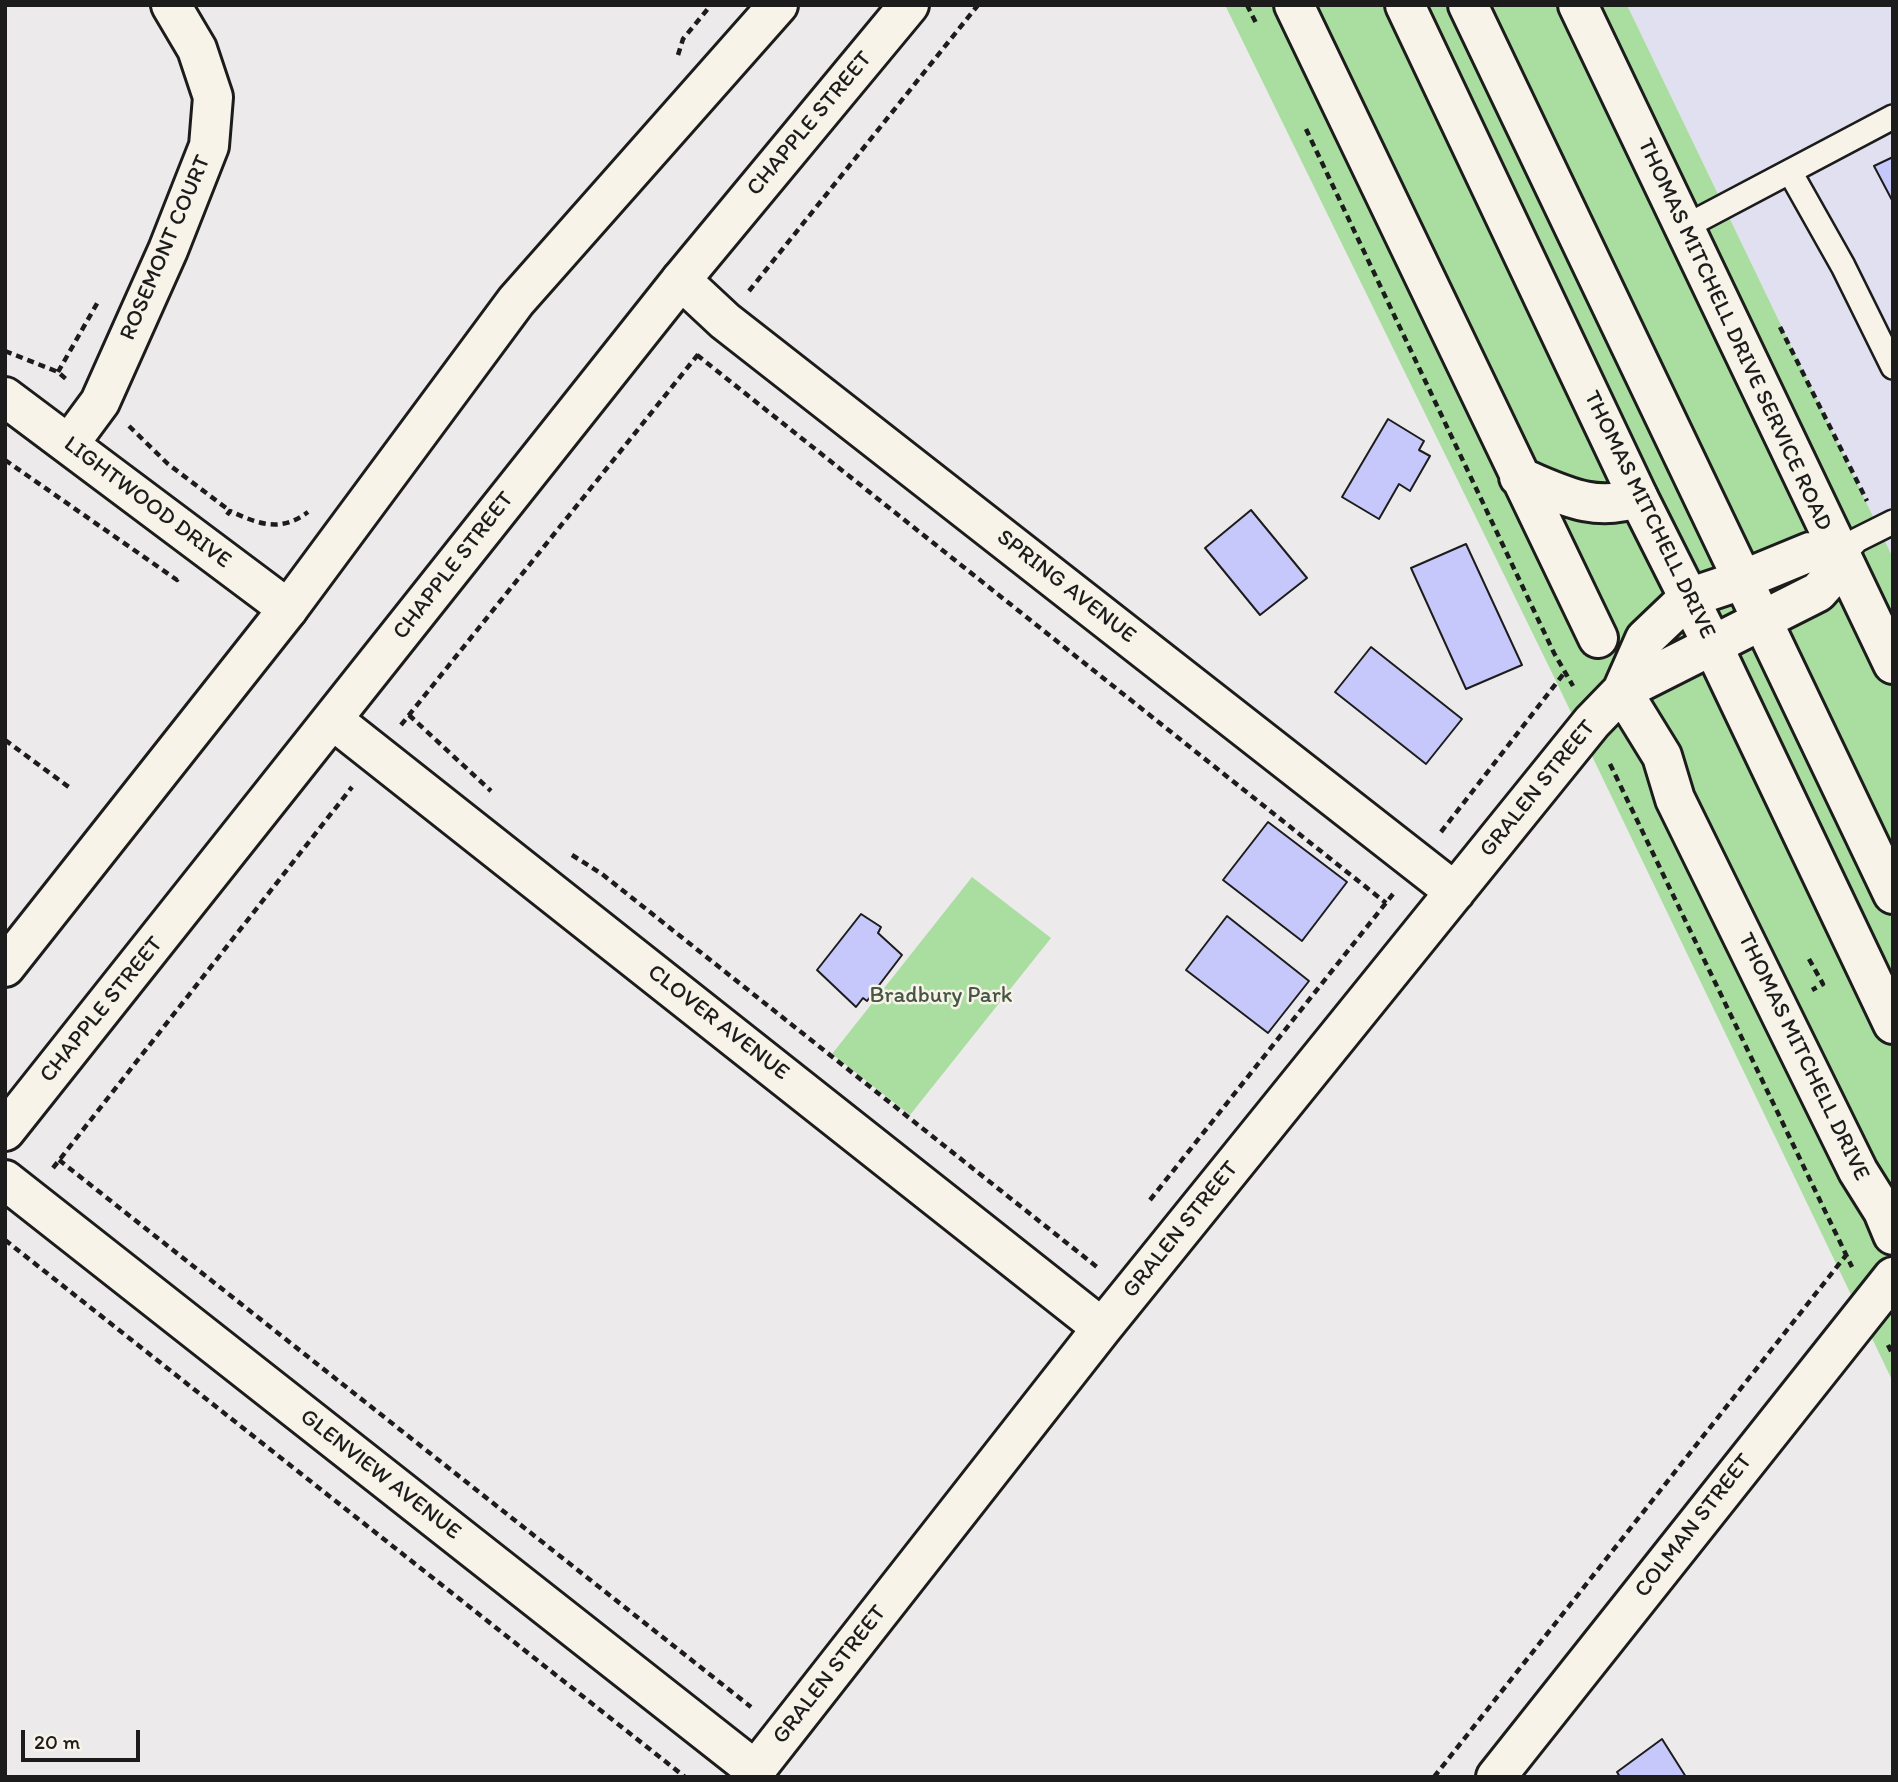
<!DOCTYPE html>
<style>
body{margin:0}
#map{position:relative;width:1898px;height:1782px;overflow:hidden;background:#edeaec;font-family:Itim,sans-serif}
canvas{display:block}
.frame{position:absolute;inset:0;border:7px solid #1c1c1c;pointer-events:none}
.scale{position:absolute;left:21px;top:1730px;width:119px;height:32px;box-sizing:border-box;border:4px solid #1c1c1c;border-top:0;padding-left:9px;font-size:21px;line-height:24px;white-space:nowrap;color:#1c1c1c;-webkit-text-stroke:5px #f7f3e8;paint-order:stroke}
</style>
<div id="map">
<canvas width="1898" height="1782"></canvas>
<div class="frame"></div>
<div class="scale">20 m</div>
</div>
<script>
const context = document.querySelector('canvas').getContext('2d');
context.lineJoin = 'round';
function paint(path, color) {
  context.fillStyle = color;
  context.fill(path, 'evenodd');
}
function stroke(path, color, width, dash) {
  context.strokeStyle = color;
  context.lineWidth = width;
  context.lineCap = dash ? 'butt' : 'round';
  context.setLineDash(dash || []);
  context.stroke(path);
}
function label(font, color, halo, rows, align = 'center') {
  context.font = font + ' Itim,sans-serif';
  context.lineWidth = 5;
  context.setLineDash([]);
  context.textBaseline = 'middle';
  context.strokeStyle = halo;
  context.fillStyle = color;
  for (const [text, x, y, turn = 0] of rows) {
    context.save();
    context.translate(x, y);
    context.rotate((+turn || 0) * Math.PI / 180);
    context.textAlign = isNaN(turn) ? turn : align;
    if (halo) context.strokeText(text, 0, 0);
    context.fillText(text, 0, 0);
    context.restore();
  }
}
paint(new Path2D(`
 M1627,5H1893V558Z`), '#e1e0f0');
paint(new Path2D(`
 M1225,5H1627L1893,558V1382L1555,679Z
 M972,877L1051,938L910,1115L832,1054Z`), '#a9dea0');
const building = new Path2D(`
 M1893,157V202L1874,166Z
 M1388,419L1424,441L1419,450L1430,456L1410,491L1399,484L1379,519L1342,497Z
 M1251,510L1307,578L1260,615L1205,548Z
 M1466,544L1522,665L1466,689L1411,568Z
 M1371,647L1462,719L1426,764L1335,692Z
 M1268,822L1347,882L1302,941L1223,880Z
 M861,914L881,927L878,933L902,955L867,1001L863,998L856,1007L817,970Z
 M1227,916L1309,981L1268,1033L1186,970Z
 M1662,1739L1686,1777H1620L1617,1772Z`);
paint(building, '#c6c7fa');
stroke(building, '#1c1c1c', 2);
const lane = new Path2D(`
 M1790,172L1843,266L1893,367
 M1683,228L1893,117
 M1840,557L1857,540L1893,522`);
const street = new Path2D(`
 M1294,5L1598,638
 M1578,5L1893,664
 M681,280L725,321L1455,892
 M5,397L288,609
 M69,444L100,402L168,250L209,146L213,97L197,49L171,5
 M1519,477C1559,493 1594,514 1638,497
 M1622,691L1662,756L1675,799L1858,1171L1883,1211L1893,1235
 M333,720L1102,1328
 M5,1180L755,1770
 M750,1777L1102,1328L1592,722L1622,691L1818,592L1834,574L1840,557L1810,552L1742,580L1688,598L1645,639L1622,691
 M1496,1777L1893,1277`);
const secondary = new Path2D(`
 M1405,5L1638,497L1712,644L1893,1024
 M1468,5L1893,894
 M5,967L288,609L516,301L778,5
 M5,1131L681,280L909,5`);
stroke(lane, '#1c1c1c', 28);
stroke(street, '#1c1c1c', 44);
stroke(secondary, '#1c1c1c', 44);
stroke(new Path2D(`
 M1247,5L1256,23
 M678,55L683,39L711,5
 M1306,129L1554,653L1573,686
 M749,291L978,5
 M1780,327L1867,501
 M5,351L58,372L66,379
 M697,355L1386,903
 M58,372L99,300
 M129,426L168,464L230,511
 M5,460L177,580L179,577
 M227,515L230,511C259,524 280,533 308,512
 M409,715L491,791
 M401,725L700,352
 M5,740L70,788
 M1610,764L1852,1267
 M1441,832L1565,672
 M572,855L602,874L1097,1267
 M1809,959L1823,984L1812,990
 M59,1160L751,1707
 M53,1168L352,787
 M1150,1200L1393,894
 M5,1240L685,1777
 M1888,1345L1893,1355
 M1434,1777L1847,1254`), '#1c1c1c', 4.5, [7, 5]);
stroke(lane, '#f7f3e8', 23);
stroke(street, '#f7f3e8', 38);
stroke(secondary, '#f7f3e8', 38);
label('23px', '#1c1c1c', '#f7f3e8', [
 ["CHAPPLE STREET",810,124,-50],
 ["ROSEMONT COURT",166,248,-67],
 ["THOMAS MITCHELL DRIVE SERVICE ROAD",1734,335,65],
 ["LIGHTWOOD DRIVE",147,503,37],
 ["THOMAS MITCHELL DRIVE",1649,515,64],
 ["CHAPPLE STREET",454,566,-52],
 ["SPRING AVENUE",1066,587,38],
 ["GRALEN STREET",1538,789,-51],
 ["CHAPPLE STREET",102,1010,-51],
 ["CLOVER AVENUE",718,1023,38],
 ["THOMAS MITCHELL DRIVE",1803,1057,64],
 ["GRALEN STREET",1181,1230,-51],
 ["GLENVIEW AVENUE",380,1475,38],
 ["COLMAN STREET",1694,1526,-52],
 ["GRALEN STREET",830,1675,-52]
]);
label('23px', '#465644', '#f7f3e8', [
 ["Bradbury Park",941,996]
]);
</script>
